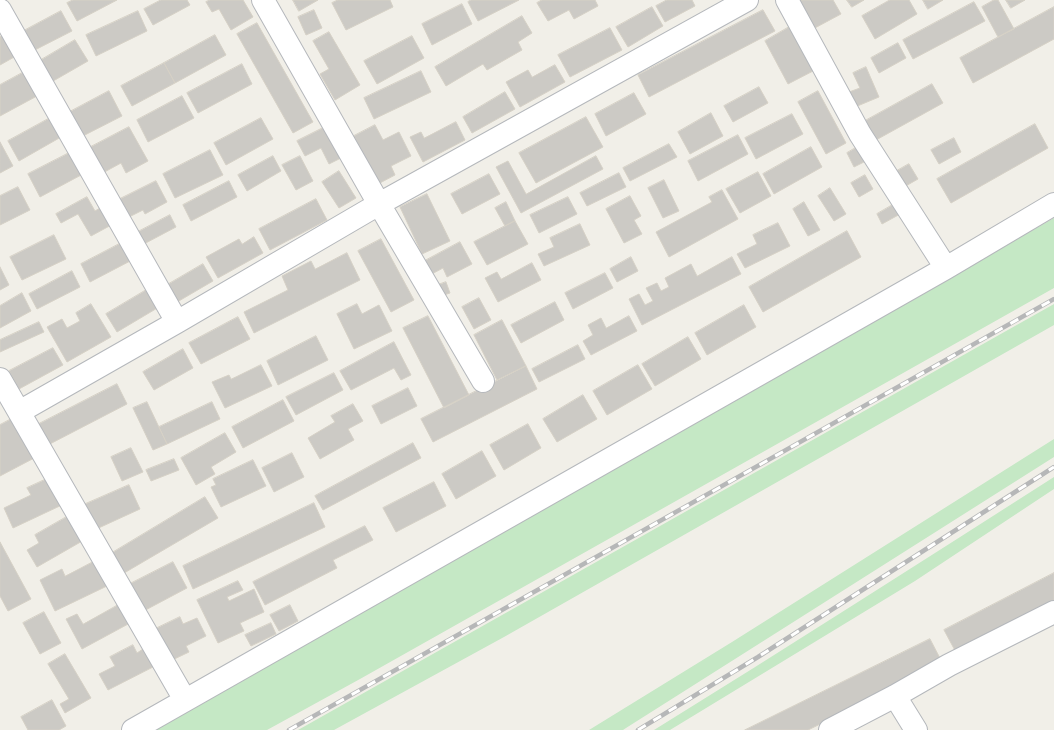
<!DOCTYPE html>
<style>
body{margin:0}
canvas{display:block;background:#f1efe8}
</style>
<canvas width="1054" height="730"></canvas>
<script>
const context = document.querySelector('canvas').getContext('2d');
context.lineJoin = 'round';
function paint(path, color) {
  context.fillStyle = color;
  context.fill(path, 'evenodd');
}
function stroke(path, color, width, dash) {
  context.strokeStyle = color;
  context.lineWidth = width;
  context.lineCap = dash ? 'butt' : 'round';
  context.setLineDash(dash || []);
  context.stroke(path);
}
paint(new Path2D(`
 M1054,218V288L360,679L267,730H152L841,340Z
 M1054,304V325L504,637L334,730H298Z
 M1054,439V457L626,728L623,730H589L732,642Z
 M1054,477V489L915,581L670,730H654C788,647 921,562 1054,477Z`), '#c5e8c5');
const building = new Path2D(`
 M73,0H117L77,21L67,3Z
 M161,0H187L190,5L153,25L144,9Z
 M210,0H243L253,17L231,30L219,9L212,12L206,2Z
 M293,0H318L299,11Z
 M338,0H390L393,7L346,30L332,3Z
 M471,0H519L478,21L468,2Z
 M542,0H595L598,6L574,19L569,10L548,21L537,3Z
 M667,0H692L695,6L665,22L656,6Z
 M797,0H833L841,14L813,29Z
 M847,0H864L852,7Z
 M890,0H909L917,14L875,39L862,16Z
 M923,0H943L928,9Z
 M994,0H998L1014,29L998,37L982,7Z
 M1006,0H1025L1011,8Z
 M974,2L985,21L913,59L903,40Z
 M462,4L472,24L432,45L422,24Z
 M652,7L663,26L628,47L616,27Z
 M1054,7V39L973,83L960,58Z
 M314,10L322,28L306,35L298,17Z
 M763,10L775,31L649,97L638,75Z
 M61,11L72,31L29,53L18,34Z
 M138,11L147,31L96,56L86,35Z
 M522,16L532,33L518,42L522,50L487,70L483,64L446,86L435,67Z
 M257,23L313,122L293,133L237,34Z
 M791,26L815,70L788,84L765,41Z
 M610,28L622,50L570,77L558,55Z
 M329,32L360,85L335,100L320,74L329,69L313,41Z
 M5,35L16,56L0,65V37Z
 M215,35L226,55L175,83L164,63Z
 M412,36L424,58L377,84L364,61Z
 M75,40L88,61L48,84L36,63Z
 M898,43L906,58L879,73L871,58Z
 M164,63L175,83L132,106L121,86Z
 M242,64L252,84L198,113L187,93Z
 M555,65L565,82L520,107L506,82L528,70L532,77Z
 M866,67L879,97L855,107L849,92L860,88L853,73Z
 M421,71L431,92L374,119L364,98Z
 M24,72L37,96L0,116V85Z
 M932,84L943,103L876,140L865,121Z
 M759,87L768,103L733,122L724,106Z
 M109,91L122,116L77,139L64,115Z
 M818,91L846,143L826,154L798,102Z
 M505,92L515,109L472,133L463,117Z
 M634,93L646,114L606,136L595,114Z
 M182,96L194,118L148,142L137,120Z
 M711,113L723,136L690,154L678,132Z
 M792,114L803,134L756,159L745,138Z
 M586,117L603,147L536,183L519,153Z
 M50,118L61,137L19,161L8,141Z
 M261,118L273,139L226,165L214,143Z
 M456,122L465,140L423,162L410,137L421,132L424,138Z
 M1035,124L1048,148L951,203L937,179Z
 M375,125L383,140L399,132L411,156L391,166L395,175L378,184L354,136Z
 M327,126L343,157L329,164L321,148L305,156L297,141Z
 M129,127L148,161L126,173L121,163L99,175L85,150Z
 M738,135L748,154L698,181L688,161Z
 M954,138L961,152L939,164L931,150Z
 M0,142L13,166L0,173Z
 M669,144L677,157L630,181L623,168Z
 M859,146L866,161L854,167L847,153Z
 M811,147L822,167L774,194L763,174Z
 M210,150L223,175L175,198L163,174Z
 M71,152L83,174L40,197L28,174Z
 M273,156L281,171L247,191L238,175Z
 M300,156L313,181L296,190L282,165Z
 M596,156L603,169L521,213L496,167L508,161L526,194Z
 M909,164L918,179L904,187L895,172Z
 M339,171L356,198L339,208L322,182Z
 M758,172L771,196L740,213L726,189Z
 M619,173L626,187L587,206L580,193Z
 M489,174L500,194L462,214L451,194Z
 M865,175L873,189L859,197L851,183Z
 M664,180L679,211L663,218L648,188Z
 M156,181L167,202L145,214L143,210L129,217L120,199Z
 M229,181L237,197L191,221L183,205Z
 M18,187L30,210L0,225V196Z
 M830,188L846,214L834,221L818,196Z
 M722,190L738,219L669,257L656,232L712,202L709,197Z
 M427,194L450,241L422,254L400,207Z
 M630,196L641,216L634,220L642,234L624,243L606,209Z
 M87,197L95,211L105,205L115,223L91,236L78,214L61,223L56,214Z
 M568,197L577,214L539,233L530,215Z
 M316,199L327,220L270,250L259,229Z
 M506,202L515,221L505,226L495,208Z
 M804,202L820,230L808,236L793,209Z
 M896,203L902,213L882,224L877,214Z
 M170,215L176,227L142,245L136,233Z
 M515,221L528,244L487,265L474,242Z
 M778,223L790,246L745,268L737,254L757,244L753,235Z
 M580,224L590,245L544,266L538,254L554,247L550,238Z
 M847,231L861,257L763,312L749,287Z
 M54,235L66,259L22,280L10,257Z
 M254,237L263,253L218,278L206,257L239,239L242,244Z
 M381,239L414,300L391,312L358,251Z
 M125,241L134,259L90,282L81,264Z
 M460,242L472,264L447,277L443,268L428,276L421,263Z
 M347,253L360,280L254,333L244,312L288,290L282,276L311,261L315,269Z
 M631,257L638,271L617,282L610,269Z
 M732,257L741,274L642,325L629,299L639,294L645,305L653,301L646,288L657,283L661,291L669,287L665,278L691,264L697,276Z
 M532,263L541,280L498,302L485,278L497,272L501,279Z
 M203,264L213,281L172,305L162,288Z
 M0,267L9,285L0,290Z
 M72,271L80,287L37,309L29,294Z
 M605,273L613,288L573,309L565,293Z
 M446,282L450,293L441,296L438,285Z
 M148,289L159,307L117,332L106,314Z
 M22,293L31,311L0,328V306Z
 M479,298L491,320L474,329L462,307Z
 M555,302L564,320L521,343L511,325Z
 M91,304L111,337L67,362L47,327L62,319L67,328L80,321L76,313Z
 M357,304L362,314L379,305L392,331L354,349L337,314Z
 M744,305L756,327L707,355L695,333Z
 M428,316L469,395L444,408L403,328Z
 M629,316L637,331L591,355L583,341L593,335L588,325L601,318L606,328Z
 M238,317L250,339L201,364L189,343Z
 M502,320L526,366L497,380L474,335Z
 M39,322L44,332L0,352V340Z
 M316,336L328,360L278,385L267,361Z
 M688,337L701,359L655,386L642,364Z
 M394,342L411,375L401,380L394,368L351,390L340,371Z
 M578,345L585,359L539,382L532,369Z
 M53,348L63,365L19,389L9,371Z
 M183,349L193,368L154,390L143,372Z
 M261,365L272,386L225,408L212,382L229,375L231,379Z
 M638,365L652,389L607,415L593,391Z
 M526,366L537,389L433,442L421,419Z
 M334,373L343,390L296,415L286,397Z
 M117,384L127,404L46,446L35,426Z
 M408,388L417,406L381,424L372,406Z
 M583,395L597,419L557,442L543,419Z
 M283,400L294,421L243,448L232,427Z
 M147,402L167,444L153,450L133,408Z
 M212,402L220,419L167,444L159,427Z
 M353,404L363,421L348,429L354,440L320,459L308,438L335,422L331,416Z
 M17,416L38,456L0,476V425Z
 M528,424L541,448L504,470L490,445Z
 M225,433L236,452L211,467L215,474L196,485L181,458Z
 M413,443L421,458L323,510L315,496Z
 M131,448L143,472L122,481L111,457Z
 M482,451L496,476L456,499L442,474Z
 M292,453L304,477L274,492L262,468Z
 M174,459L179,470L151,481L146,470Z
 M253,460L266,486L221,507L211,487L216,485L213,479Z
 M51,477L64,504L13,528L4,508L31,495L27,488Z
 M434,482L446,506L396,532L383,508Z
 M129,485L140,509L92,531L81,506Z
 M205,497L218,518L119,576L107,556Z
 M314,503L325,527L193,589L183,566Z
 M70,515L84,540L37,567L27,550L39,543L35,535Z
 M365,526L373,540L333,560L337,568L265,605L253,582Z
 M0,542L31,599L8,611L0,596Z
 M95,561L107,586L55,611L40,580L62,569L65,576Z
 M173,562L187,588L138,614L124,587Z
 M1054,573V608L959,658L944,630Z
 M238,581L243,590L227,597L229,601L254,589L264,612L240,623L244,631L218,643L197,600Z
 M120,604L130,623L82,649L66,619L77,614L83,624Z
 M290,605L298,621L279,631L270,615Z
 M44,612L61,643L40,654L23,623Z
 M180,617L183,624L197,618L206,636L186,646L189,652L166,663L151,631Z
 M271,623L276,634L251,646L245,635Z
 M930,639L943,664L808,730H745Z
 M133,645L137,653L143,649L153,667L108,690L99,674L115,666L110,657Z
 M65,654L91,698L65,713L60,704L69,699L48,664Z
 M52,700L66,726L59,730H28L21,717Z`);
paint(building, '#cccac5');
stroke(building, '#d6d1c6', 1);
const minor = new Path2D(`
 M263,0L379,204L483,381
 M787,0L860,134L946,268
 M0,10L177,322
 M0,379L185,700
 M19,412L177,322L379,204L747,0
 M895,696L916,730
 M133,730L946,268L1054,204
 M830,730L895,696L949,665L1054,612`);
stroke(minor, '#b5b8bc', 24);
stroke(minor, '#fff', 22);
const rail = new Path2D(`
 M289,730L1054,299
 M638,730L758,657L1054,467`);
stroke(rail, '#b6b7b8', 4.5);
stroke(rail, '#fff', 3, [9]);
</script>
